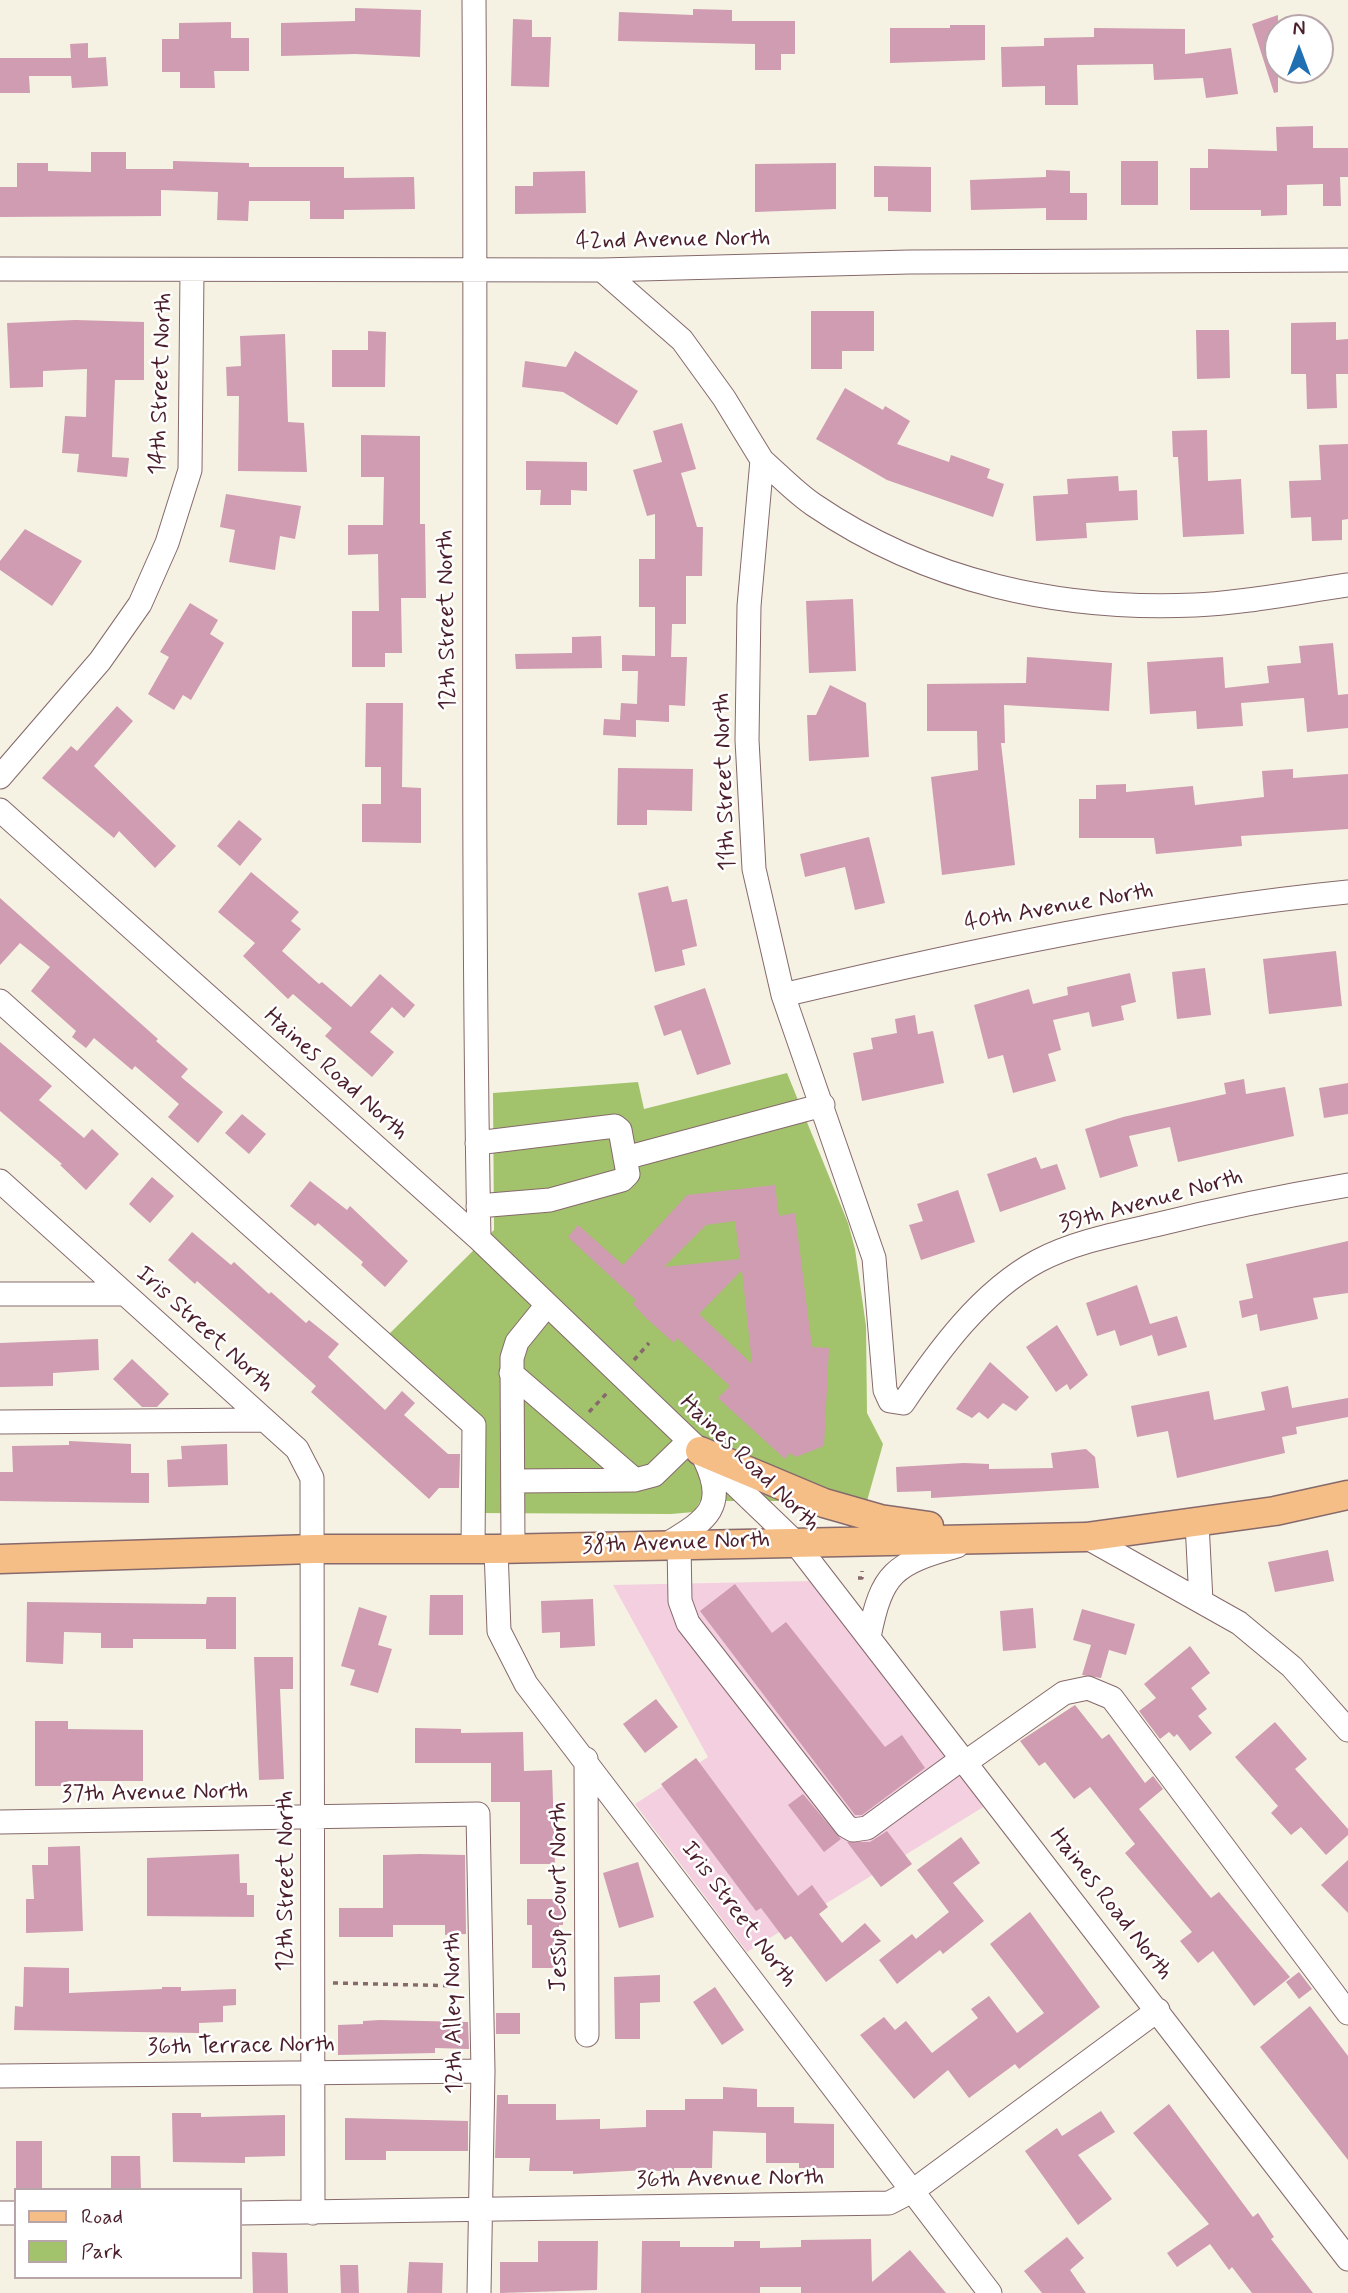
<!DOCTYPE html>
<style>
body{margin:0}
#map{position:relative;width:1348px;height:2293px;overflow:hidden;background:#f5f2e3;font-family:Mynerve,sans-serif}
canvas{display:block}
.legend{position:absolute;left:14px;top:2188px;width:228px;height:91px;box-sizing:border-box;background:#fff;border:2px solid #b7a5aa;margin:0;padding:9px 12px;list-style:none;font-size:21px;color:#4a1f2b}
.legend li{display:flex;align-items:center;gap:14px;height:35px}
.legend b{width:35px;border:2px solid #b7a5aa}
.north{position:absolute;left:1264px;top:14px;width:70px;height:70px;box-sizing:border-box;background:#fff;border:2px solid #b7a5aa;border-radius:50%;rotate:0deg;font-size:19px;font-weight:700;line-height:28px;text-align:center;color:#4a1f2b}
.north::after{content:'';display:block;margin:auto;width:24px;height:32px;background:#1f6fb2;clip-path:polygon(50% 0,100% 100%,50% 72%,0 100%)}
</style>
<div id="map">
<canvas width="1348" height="2293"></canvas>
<ul class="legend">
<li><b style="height:9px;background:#f6be87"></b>Road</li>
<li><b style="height:19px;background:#a2c36c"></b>Park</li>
</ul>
<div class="north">N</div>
</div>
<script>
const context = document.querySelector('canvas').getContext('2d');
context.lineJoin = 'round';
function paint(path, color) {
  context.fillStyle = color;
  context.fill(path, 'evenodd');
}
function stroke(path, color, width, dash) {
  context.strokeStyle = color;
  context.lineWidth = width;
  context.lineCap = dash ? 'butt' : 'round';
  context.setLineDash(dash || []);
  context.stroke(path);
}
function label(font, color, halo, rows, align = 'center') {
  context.font = font + ' Mynerve,sans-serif';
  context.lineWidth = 5;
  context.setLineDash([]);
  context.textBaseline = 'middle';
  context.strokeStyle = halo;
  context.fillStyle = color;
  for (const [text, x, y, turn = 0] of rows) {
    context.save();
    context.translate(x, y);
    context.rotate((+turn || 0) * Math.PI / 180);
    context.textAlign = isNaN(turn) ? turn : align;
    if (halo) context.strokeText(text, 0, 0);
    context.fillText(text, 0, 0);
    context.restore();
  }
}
paint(new Path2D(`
 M811,1581L985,1806L747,1952L635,1804L708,1757L613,1585Z`), '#f3cfe0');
paint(new Path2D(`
 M787,1073L848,1223L855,1249L866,1326L867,1413L883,1444L867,1501H700L694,1512L671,1514L473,1513L474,1425L381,1342L494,1230L493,1093L638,1082L644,1109Z`), '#a2c36c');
paint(new Path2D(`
 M355,8L421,10L420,57L355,54L281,56V23L355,21Z
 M693,9L732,10V21H795V54H781V70H755V44L618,41L619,12L693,15Z
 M1278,15V92L1274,93L1252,24Z
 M513,19L532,20V37H551L549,87L511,86Z
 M231,22V38H249V71H214L215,88H180V72H162V39H179V23Z
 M950,25H985V60L890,63V28H950Z
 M1094,28L1185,29V54L1231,48L1238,94L1206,98L1203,78L1154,80L1153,64L1077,65L1078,105H1045V86L1002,87L1001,47L1044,46V38L1094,37Z
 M88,43V58L106,57L108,86L72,88L71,76H29L30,93H0V58H71L70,44Z
 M1313,126V148H1348V177H1340L1341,206H1323V184L1287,185V215L1261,216V210H1190V168H1208V149L1277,151L1276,127Z
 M91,152H126V169H173V161L249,163V167H344V178L414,177L415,209L344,210V219H310V201H249L248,221L217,220L218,192L161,190V216L0,217V187H17V163H48V171L91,172Z
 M1121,161H1158V205H1121Z
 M836,163V209L755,212V164Z
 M874,166L931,167V212L888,211V197H874Z
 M1046,170L1070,171V193H1087V220H1046V208L971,210L970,180L1046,177Z
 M585,171L586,213L515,214V186H533V172Z
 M811,311H874V351H842V369H811Z
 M75,320L144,322V380H115L112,457L129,458L127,477L77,472L79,454L62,453L65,416L86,417L87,369L43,371V387L10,388L7,323Z
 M1336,322V340L1348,339V374H1336L1337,408L1307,409L1306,374H1291V323Z
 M1196,330H1229L1230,378L1197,379Z
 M368,331L386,332L385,387H332V350H368Z
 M285,334L288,422L304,423L307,472L238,471L239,396H227L226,367L241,366L240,336Z
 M575,351L638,391L617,425L563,392L522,387L525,361L566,367Z
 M845,388L883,410L885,406L910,421L897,444L949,462L951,455L990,469L987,478L1004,484L993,517L887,480L816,439Z
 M682,423L696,469L681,473L697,527H703L702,576H686V624H672L671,657H687L685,706L669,705V722L636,720V737L603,735L604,719L620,720L621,703L637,704L638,671H622V655L655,656V607H639V559H655V514L647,516L633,470L662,462L653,431Z
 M1207,430L1208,481L1241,479L1244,534L1183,537L1178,457H1173L1172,431Z
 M361,435L420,436V524H425L426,598H401L402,653H385V667H352V611H379L378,554L348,555V525H383L384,477H361Z
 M1348,444V519L1342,520V540L1312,541L1311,517L1291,518L1289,481L1321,480L1319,445Z
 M526,461L587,462V491L571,490V505H540L541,490H526Z
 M1118,476L1119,491L1137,490L1138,520L1086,523L1087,538L1036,541L1033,496L1068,494L1067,479Z
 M226,494L301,506L295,539L280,536L275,570L229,562L235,530L220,527Z
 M25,529L82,561L52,606L0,570V561Z
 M853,599L856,671L809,673L806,601Z
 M190,603L218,620L210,634L224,643L191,700L183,695L174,710L148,694L169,657L160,652Z
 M601,636L602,668L516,669L515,654L572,653V637Z
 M1333,643L1338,695L1348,694V728L1307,732L1304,698L1241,703L1243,726L1197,729L1196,711L1150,714L1147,662L1223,657L1225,688L1269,683L1267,666L1301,663L1299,646Z
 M1027,657L1112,663L1109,711L1004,705L1005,743H1001L1015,865L942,875L931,777L978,770L977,731H927V684L1026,683Z
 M830,685L866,703L869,757L809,761L807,715H816Z
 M366,703H403L402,787L421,788V843L362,842V804H381V767H365Z
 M117,706L133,721L94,766L176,846L155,868L119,831L114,838L42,778L71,746L77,751Z
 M618,768L693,769L692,811L647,810V825H617Z
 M1293,769V778L1348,774V829L1241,836L1242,846L1156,854L1154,838H1079V799H1096V785L1126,784V792L1193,786L1195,805L1264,797L1262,771Z
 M239,820L262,839L240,866L217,846Z
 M869,837L885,903L855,910L845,867L805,877L800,854Z
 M251,872L299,912L291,921L301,929L282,951L319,984L322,982L351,1007L380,974L415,1005L404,1018L392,1007L370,1032L394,1052L372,1077L325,1036L332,1028L293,994L288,999L243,956L255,943L218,912Z
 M668,886L672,902L687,899L697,946L682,950L685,965L655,972L638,893Z
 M0,898L158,1039L156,1041L188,1069L181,1077L223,1112L198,1143L168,1117L179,1104L135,1066L132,1070L94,1038L86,1048L72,1037L76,1031L31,991L50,967L20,943L0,965Z
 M1336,951L1342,1006L1269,1014L1263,959Z
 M1205,968L1211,1015L1177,1019L1172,972Z
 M1130,973L1136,1002L1121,1006L1124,1020L1092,1027L1089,1012L1053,1020L1061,1050L1048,1054L1056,1081L1013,1093L1003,1055L988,1059L974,1005L1029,989L1033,1004L1068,995L1067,987Z
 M705,988L731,1064L697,1075L681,1030L664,1036L654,1006Z
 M915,1015L918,1034L933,1031L944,1083L862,1101L853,1053L873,1049L871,1038L897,1033L895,1019Z
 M0,1042L52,1086L39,1100L84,1138L92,1129L119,1154L86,1190L60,1165L62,1164L0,1111Z
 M1244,1079L1246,1094L1285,1087L1294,1136L1178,1162L1170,1127L1129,1136L1138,1166L1100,1178L1085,1129L1123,1117L1226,1094L1224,1083Z
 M1348,1083V1114L1324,1118L1319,1088Z
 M242,1114L266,1134L249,1154L225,1133Z
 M1036,1157L1041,1169L1057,1164L1066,1189L1000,1212L987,1174Z
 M152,1177L174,1196L150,1223L129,1204Z
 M310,1181L347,1210L350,1206L408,1261L385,1287L361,1265L363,1262L318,1223L315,1226L290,1206Z
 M775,1185L779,1216L795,1213L812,1347L829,1348L824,1446L796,1457L790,1453L785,1459L718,1398L730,1386L677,1338L674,1343L646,1318L633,1304L636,1300L568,1237L578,1225L623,1265L687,1195ZM735,1221L740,1259L664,1267L706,1225ZM742,1270L752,1364L699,1314Z
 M958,1190L975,1242L921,1260L909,1225L923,1221L917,1204Z
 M192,1232L231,1265L234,1262L269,1294L271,1292L306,1323L309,1320L339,1344L328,1357L385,1410L402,1391L415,1403L404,1415L448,1454H460L459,1488H439L429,1499L311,1392L316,1386L197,1281L195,1284L168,1260Z
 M1348,1241V1293L1313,1298L1318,1319L1260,1331L1257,1314L1242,1318L1239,1301L1253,1298L1246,1264Z
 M1137,1285L1150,1324L1177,1316L1187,1347L1158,1356L1152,1335L1120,1346L1115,1330L1097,1336L1086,1303Z
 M1057,1325L1088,1375L1070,1390L1067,1384L1056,1392L1026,1347Z
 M98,1339L99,1370L53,1373V1386L0,1387V1343Z
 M132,1359L169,1394L157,1407H142L113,1379Z
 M990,1362L1029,1397L1016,1411L1003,1403L988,1419L979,1412L972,1418L956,1409Z
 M1288,1386L1292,1408L1348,1398V1417L1296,1427L1297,1434L1282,1437L1285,1453L1177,1478L1168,1431L1137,1437L1131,1406L1209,1391L1214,1420L1265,1410L1261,1392Z
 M69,1441L131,1444V1473H149V1503L0,1501V1472H13L12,1446L69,1445Z
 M227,1444L228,1485L168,1487L167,1460L182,1459L181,1446Z
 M1086,1449L1095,1457L1099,1488L931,1498V1491L897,1492L896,1467L964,1463L989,1464V1469L1053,1468L1051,1453Z
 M1328,1550L1334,1581L1275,1592L1268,1562Z
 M735,1584L772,1633L786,1622L885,1747L902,1735L925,1768L862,1815H855L700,1611Z
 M430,1595H463V1635H429Z
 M207,1597H236V1649H206V1639H133V1648H101V1633L64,1632L63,1664L26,1662L27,1602L206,1604Z
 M593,1599L595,1646L560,1648V1632L542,1633L541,1601Z
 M359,1607L387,1616L378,1645L392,1649L378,1693L350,1685L355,1670L341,1666Z
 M1033,1608L1036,1648L1003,1651L1000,1611Z
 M1082,1609L1135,1624L1126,1655L1109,1650L1101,1678L1082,1675L1091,1645L1073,1640Z
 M1190,1646L1210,1673L1191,1688L1207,1709L1198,1716L1212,1733L1190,1751L1177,1734L1174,1737L1169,1732L1160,1739L1139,1711L1156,1698L1144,1684Z
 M254,1657H293V1689H280L284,1779L259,1780Z
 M656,1699L678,1727L645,1753L623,1724Z
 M1075,1705L1102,1739L1109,1734L1145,1783L1153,1776L1163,1789L1139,1809L1211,1898L1219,1892L1290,1977L1254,2006L1213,1951L1198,1963L1180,1941L1192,1932L1125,1853L1135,1844L1090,1787L1074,1799L1045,1762L1039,1766L1020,1741Z
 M35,1721H68V1729L143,1730V1781H68V1786H35Z
 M1275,1722L1307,1759L1295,1769L1348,1829V1835L1326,1855L1301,1827L1291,1835L1271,1813L1278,1806L1235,1757Z
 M415,1728L461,1729V1733L523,1732L524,1771L552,1770L555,1864H520V1802H491V1763H415Z
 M696,1758L798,1896L812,1885L828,1907L819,1914L842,1943L865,1923L881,1941L826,1982L791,1936L785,1940L761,1908L756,1911L661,1784Z
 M803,1794L841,1839L824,1852L788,1805Z
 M887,1831L912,1864L881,1887L847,1842H870Z
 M961,1837L980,1863L953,1883L984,1921L943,1954L940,1950L897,1984L879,1960L912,1934L916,1939L949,1912L917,1870Z
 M80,1846L83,1931L26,1933V1899H34L32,1865H48V1847Z
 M239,1854L240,1883H247V1895H254V1917L147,1916V1858Z
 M420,1854L465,1855L466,1934L445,1935V1925H393V1937H339V1908H383V1855Z
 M1348,1860V1913L1321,1885Z
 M638,1862L654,1917L619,1928L603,1873Z
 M527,1899H563V1925H559V1968H532V1925H527Z
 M1030,1912L1100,2007L1019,2069L1015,2064L969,2098L948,2070L914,2099L860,2035L884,2017L895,2030L906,2021L932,2053L978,2018L971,2009L989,1996L1017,2033L1044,2013L990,1944Z
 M24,1967L69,1968V1993L162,1989V1987H181V1991L236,1989V2005L223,2006V2022L199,2023V2033L14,2030L15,2006L23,2007Z
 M1299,1972L1312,1989L1299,1999L1286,1982Z
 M660,1975V2002L640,2003V2039H615L614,1977Z
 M715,1987L744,2030L722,2045L693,2002Z
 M1310,2006L1348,2056V2160L1260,2047Z
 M496,2013H520V2034H496Z
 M380,2020L468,2022L469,2049L435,2048V2053L338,2055V2025L363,2024V2021Z
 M723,2087L757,2089V2107H794V2123L834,2124V2168H799V2163H766V2133L713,2131L712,2168H674V2172L646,2170L573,2174V2171H529L530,2158H495L497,2095H508V2104H556V2120L600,2119V2129L646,2127V2110H685V2099H723Z
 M1169,2104L1253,2217L1258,2213L1274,2237L1271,2239L1313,2293H1252L1232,2267L1229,2270L1210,2244L1177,2267L1167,2253L1209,2224L1133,2133Z
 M1101,2111L1115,2132L1078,2155L1112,2199L1078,2225L1025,2151L1057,2128L1062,2136Z
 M172,2113H201V2117L285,2115V2156L245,2157V2163L173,2162Z
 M345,2118L468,2121V2151H386V2160H345Z
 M16,2141H42V2190H16Z
 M111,2156H140L141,2190H111Z
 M1067,2237L1084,2258L1070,2270L1086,2293H1042L1024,2271Z
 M871,2239L872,2282L910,2250L946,2293H801V2287H760V2293H641L642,2241H680V2247H734V2241H760V2248L801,2247V2240Z
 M538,2241H598L597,2290L500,2293V2262H538Z
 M252,2252L287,2253L288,2293H253Z
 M409,2262L443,2263L442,2293H407Z
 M340,2265H358L359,2293H341Z`), '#cf9cb1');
const minor = new Path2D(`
 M474,0C477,413 471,826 479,1239
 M0,269L602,270L909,262L1348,260
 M602,270L682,340L724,398L762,460L749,606L747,740L754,869L783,995L874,1258L885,1390L890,1401L903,1403C939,1350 981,1292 1038,1261C1074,1242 1116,1234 1155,1225C1219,1209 1283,1196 1348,1185
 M762,460C779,475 796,493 814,505C927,582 1060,611 1195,605C1245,603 1298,592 1348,585
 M0,777L100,661L140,604L167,543L190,470L192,271
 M0,810L479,1239L794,1541L1348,2259
 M783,995C970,951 1156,911 1348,892
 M0,1001L474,1425L473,1549
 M477,1143L615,1126L620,1130L628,1174L622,1180L550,1200L478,1206
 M625,1158L823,1105
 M0,1181L297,1449L312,1478L313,2213
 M0,1294H125
 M511,1373L635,1480L654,1475L689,1441
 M0,1422L264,1420
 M514,1481L635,1480
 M1197,1523L1201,1601
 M1086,1537L1239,1623L1292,1667L1348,1730
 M667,1544C706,1520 728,1508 705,1460
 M679,1544L680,1601L688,1623L846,1826L853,1830L867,1828L963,1758
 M496,1549L499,1631L526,1684L990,2293
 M513,1549L512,1358L517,1342L547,1305
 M869,1637C882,1572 894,1564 957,1546
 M586,1759L587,2035
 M966,1762L1064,1693L1088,1688L1112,1698L1348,2013
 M0,1822L478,1814L483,2071L479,2293
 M0,2076L483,2071
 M0,2213H16
 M240,2213L889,2203L914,2190L1158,2010`);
const major = new Path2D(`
 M700,1451L824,1503L880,1519L929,1526
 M0,1559L313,1549H496L1086,1537L1275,1511L1348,1495`);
stroke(minor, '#86696b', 25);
stroke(major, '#86696b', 31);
stroke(new Path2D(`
 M634,1360L649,1343
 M589,1412L608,1392
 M858,1578H862V1571
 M333,1983L461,1986`), '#86696b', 3.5, [5, 5]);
stroke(minor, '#fff', 23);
stroke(major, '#f6be87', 28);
label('24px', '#4a1f2b', '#fff', [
 ["42nd Avenue North",673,241,-1],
 ["14th Street North",162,384,-88],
 ["12th Street North",448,620,-91],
 ["11th Street North",726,782,-92],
 ["40th Avenue North",1059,908,-10],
 ["Haines Road North",335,1075,42],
 ["39th Avenue North",1151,1202,-15],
 ["Iris Street North",204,1330,42],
 ["Haines Road North",749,1464,44],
 ["38th Avenue North",676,1544,-2],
 ["37th Avenue North",155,1794,-1],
 ["12th Street North",287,1881,-90],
 ["Jessup Court North",560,1897,-90],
 ["Haines Road North",1110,1905,52],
 ["Iris Street North",738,1915,53],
 ["12th Alley North",455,2013,-91],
 ["36th Terrace North",241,2047,-1],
 ["36th Avenue North",730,2180,-1]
]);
</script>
